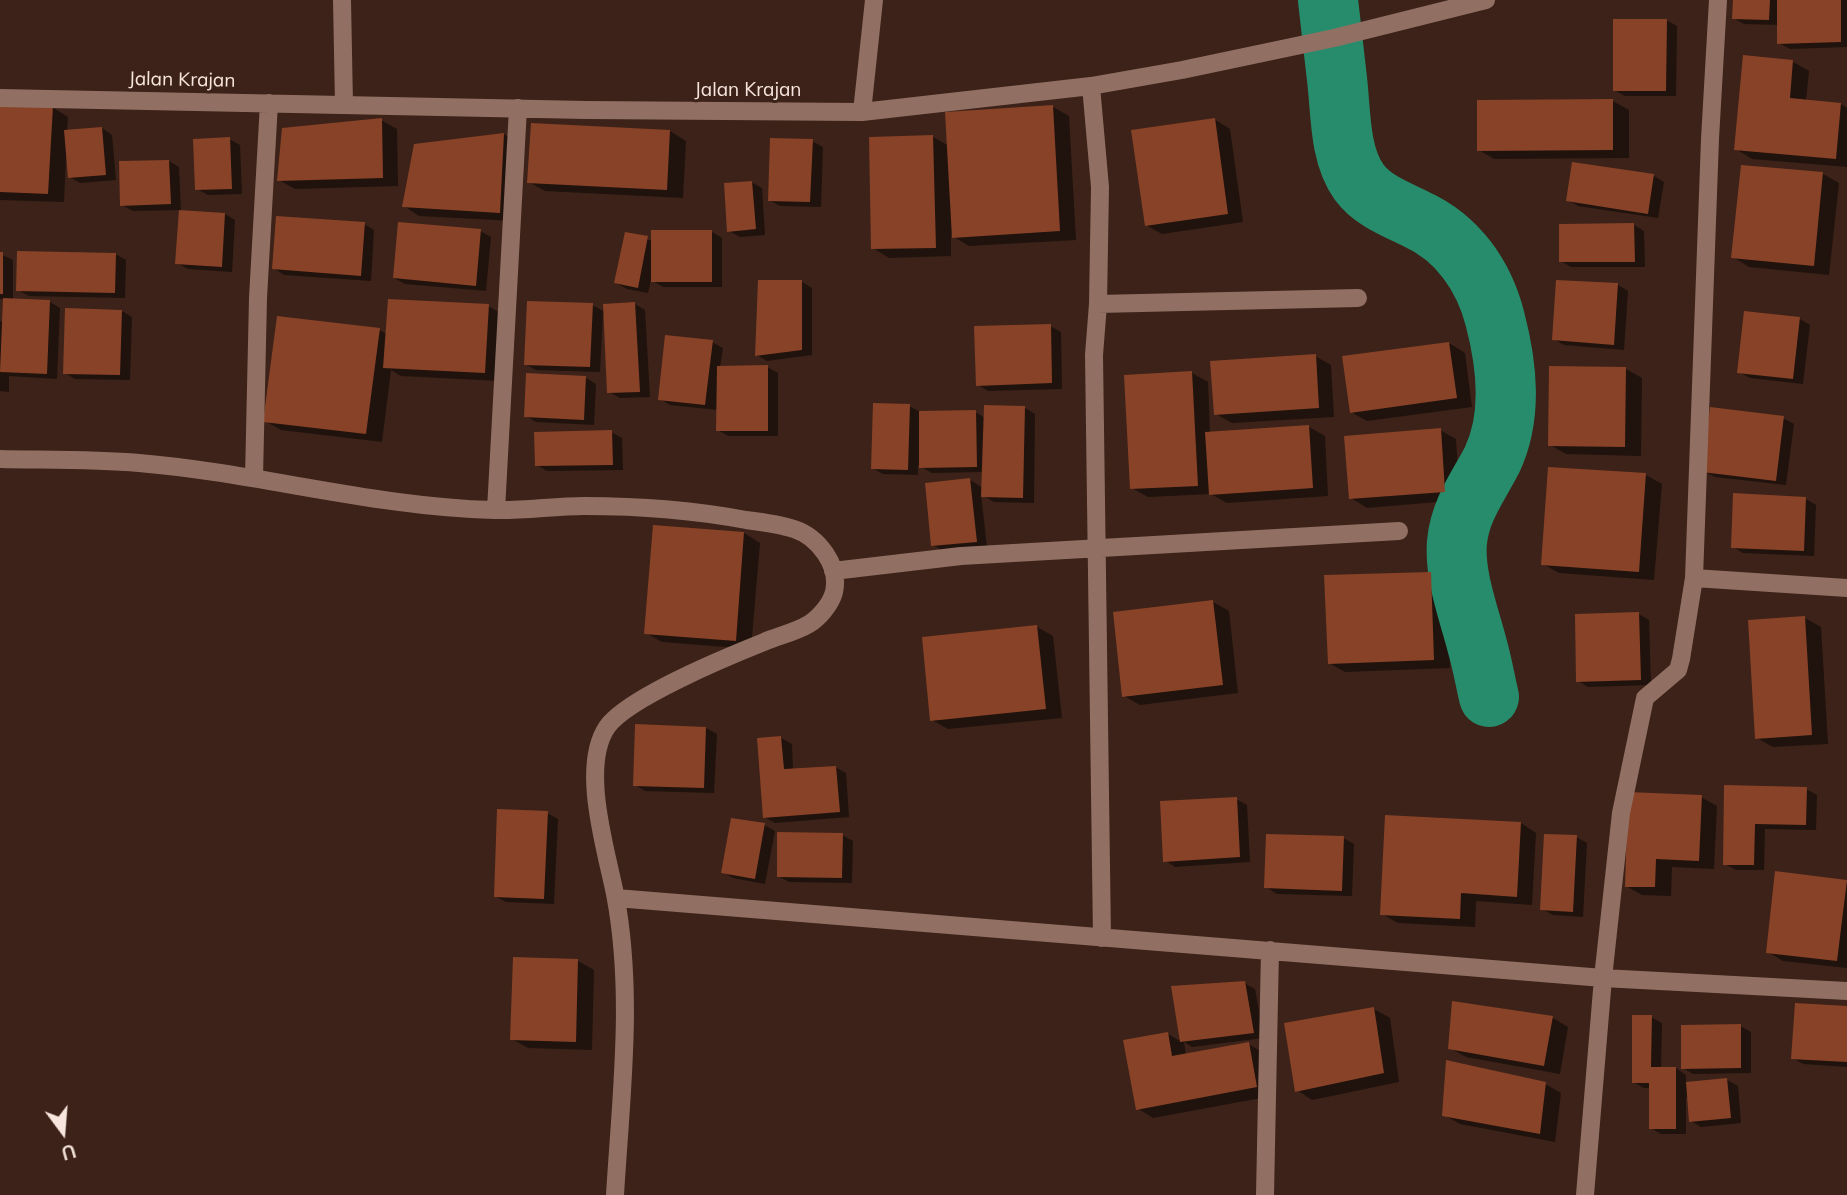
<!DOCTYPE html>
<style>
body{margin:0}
#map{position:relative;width:1847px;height:1195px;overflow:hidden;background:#3c2218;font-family:Mulish,sans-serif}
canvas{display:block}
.north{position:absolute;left:28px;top:1097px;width:70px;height:70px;-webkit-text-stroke:5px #3c2218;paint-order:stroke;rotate:164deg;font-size:19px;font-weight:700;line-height:28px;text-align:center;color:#f7e5de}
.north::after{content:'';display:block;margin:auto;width:24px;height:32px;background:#f7e5de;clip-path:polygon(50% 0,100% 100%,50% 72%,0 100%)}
</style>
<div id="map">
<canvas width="1847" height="1195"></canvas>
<div class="north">U</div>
</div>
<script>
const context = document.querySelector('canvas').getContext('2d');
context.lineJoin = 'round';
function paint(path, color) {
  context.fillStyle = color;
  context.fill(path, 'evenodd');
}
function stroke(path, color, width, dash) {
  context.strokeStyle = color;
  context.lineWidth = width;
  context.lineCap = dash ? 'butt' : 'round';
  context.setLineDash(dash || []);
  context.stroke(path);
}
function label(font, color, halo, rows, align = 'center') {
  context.font = font + ' Mulish,sans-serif';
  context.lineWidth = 6;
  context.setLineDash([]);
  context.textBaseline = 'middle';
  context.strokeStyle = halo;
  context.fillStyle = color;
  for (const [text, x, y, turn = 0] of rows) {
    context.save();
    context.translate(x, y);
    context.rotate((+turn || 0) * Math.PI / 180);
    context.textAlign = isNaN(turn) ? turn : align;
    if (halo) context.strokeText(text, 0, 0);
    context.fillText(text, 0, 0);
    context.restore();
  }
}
paint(new Path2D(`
 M1734,0H1847V47L1790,49L1779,43V25L1744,24L1733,18Z
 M1666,20L1677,26L1676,96H1625L1614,90Z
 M1793,62L1809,71L1806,101L1841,104L1847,108V167L1752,159L1736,149Z
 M1613,101L1629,110V158L1494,159L1479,150Z
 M0,105L52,107L68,117L67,132L102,128L112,135L116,180L80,183L70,177L68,157H66L64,202L0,200Z
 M1053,107L1069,116L1076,240L969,246L951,235V256L889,258L873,248L933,137L949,146Z
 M1214,119L1230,129L1243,222L1162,234L1146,225Z
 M381,120L397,129L398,186L295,189L279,180Z
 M670,131L686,141L683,198L545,191L529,182Z
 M504,134L519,144L515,221L419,216L404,206Z
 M229,139L240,145L242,194L208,195L197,189Z
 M812,141L823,147L821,207L780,206L769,200Z
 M169,161L179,167L181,212L225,214L235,220L232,272L188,269L177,263L180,210L133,211L122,205Z
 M1574,164L1654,176L1664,182L1658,218L1578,206L1568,200Z
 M1823,174L1839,183L1829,275L1749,267L1733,257Z
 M751,182L762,188L765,235L740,237L729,231Z
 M364,224L374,230L371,281L284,275L274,268Z
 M1634,225L1644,231L1645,267H1571L1561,261Z
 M480,231L491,237L486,291L405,284L394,278Z
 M712,232L722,238V287H663L651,280L648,293L627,289L616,283L626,234L653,241Z
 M0,254L13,260V300L50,302L60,308L57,379L9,376V392L0,391V321L4,323L5,299H0Z
 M115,254L126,260L125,298L29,296L18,290Z
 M802,282L812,288V355L767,361L757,355Z
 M1618,285L1628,291L1624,350L1564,345L1554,339Z
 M635,304L645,310L650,397L620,398L609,392L606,314H603L600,372L536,370L525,364L592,305L605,312Z
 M488,306L504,315L500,381L401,376L391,370L382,442L281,430L265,421L379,330L387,334Z
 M122,311L132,317L130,380L75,379L65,373Z
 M1746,313L1800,319L1810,325L1803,384L1750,378L1739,372Z
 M1050,326L1061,332L1062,389L988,391L978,385Z
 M712,342L723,348L720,367H767L778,373V436H728L718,430V410L670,405L660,399Z
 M1449,343L1465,353L1472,407L1367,421L1351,412Z
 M1315,356L1331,365L1334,417L1232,423L1216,414Z
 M1551,368L1626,369L1642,378L1641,456L1566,454L1550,445Z
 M1192,373L1208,382L1210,434L1309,427L1325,436L1328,496L1227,503L1211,494L1148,497L1132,488Z
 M586,378L596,384L594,425L536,422L526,416Z
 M909,406L920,412H975L985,418L1025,408L1035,414L1034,503L994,502L981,494L987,547L943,551L933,545L970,480L983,488L984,472L932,473L918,465V475L883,474L872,468Z
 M1783,418L1794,424L1786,485L1715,477L1704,471Z
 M1440,430L1456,439L1460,500L1367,508L1351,498Z
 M611,432L622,438L623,470L547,471L537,465Z
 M1646,475L1662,484L1654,580L1559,573L1543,564Z
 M1806,499L1816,505L1814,556L1743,553L1733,547Z
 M744,533L760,543L751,649L662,642L646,633Z
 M1431,573L1447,582L1450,668L1345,672L1329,663Z
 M1213,602L1229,611L1238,693L1140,705L1124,696Z
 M1639,614L1649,620L1651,685L1588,687L1578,681Z
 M1805,618L1821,627L1828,744L1773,747L1757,738Z
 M1037,627L1053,636L1062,718L948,729L932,720Z
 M637,726L706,728L717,734L714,793L645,791L635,785Z
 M781,738L792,744L793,770L835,767L846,773L849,817L775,823L764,817Z
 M1726,787L1806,789L1817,795L1816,830L1765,829L1764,870H1736L1725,864Z
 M1701,797L1717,806L1714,869L1672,867L1671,896L1642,895L1626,886Z
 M1236,799L1247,805L1250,862L1175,867L1165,860Z
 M547,813L558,819L554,904L506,902L495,896Z
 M1521,823L1536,833L1532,905L1476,901L1475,927L1398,923L1382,914Z
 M764,825L775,831L765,884L733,878L723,872Z
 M842,835L853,841L852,883L789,882L778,876Z
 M1576,837L1587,843L1583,917L1553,915L1542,909Z
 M1343,838L1354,844L1352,896L1277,894L1266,887Z
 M1777,873L1847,882V968L1783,961L1768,952Z
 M578,961L594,970L592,1050L528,1048L512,1039Z
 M1244,983L1255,989L1264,1038L1192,1047L1184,1042L1186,1055L1248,1044L1264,1053L1272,1096L1153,1118L1137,1108L1168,1034L1182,1042L1173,988Z
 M1847,1007V1067L1803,1064L1793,1058Z
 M1374,1009L1390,1018L1399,1082L1312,1100L1297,1090Z
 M1651,1017L1662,1023L1661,1069L1676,1068L1686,1075V1084L1727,1080L1738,1086L1741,1123L1701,1127L1691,1121L1689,1098H1686V1134H1661L1651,1128V1088H1644L1633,1082Z
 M1553,1018L1568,1027L1560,1074L1466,1057L1450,1048Z
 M1740,1026L1751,1032V1073L1693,1074L1683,1068Z
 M1545,1084L1561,1093L1555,1142L1460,1124L1444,1115Z`), '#0007');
stroke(new Path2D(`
 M1328,0C1331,26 1334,53 1337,79C1341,112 1339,154 1359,182C1373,201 1396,209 1416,219C1458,238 1484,276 1495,319C1507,365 1513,416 1492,460C1478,487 1460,510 1457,542C1454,575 1469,614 1477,645C1482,662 1485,680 1489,697`), '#278c6b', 60);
paint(new Path2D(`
 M1733,0H1770L1769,20L1732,19Z
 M1777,0H1841V42L1777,44Z
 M1613,19H1667L1666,91H1613Z
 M1743,55L1793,60L1790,98L1841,103L1836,159L1734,150Z
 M1613,99V150L1477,151V100Z
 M0,103L53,106L48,194L0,192Z
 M1053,105L1060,231L952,238L945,112Z
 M382,118L383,178L277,181L282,128Z
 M1215,118L1228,214L1145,226L1131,130Z
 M531,123L670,130L667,190L527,183Z
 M102,127L106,175L68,178L64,130Z
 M504,133L500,213L402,207L414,144Z
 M933,135L936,248L871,249L869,137Z
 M230,137L232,189L195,190L193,139Z
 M770,138L813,139L810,202L768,201Z
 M169,160L171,204L120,206L119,161Z
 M1572,162L1654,174L1648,214L1566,201Z
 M1741,165L1823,172L1814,266L1731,258Z
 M752,181L756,229L727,232L724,183Z
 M179,210L225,213L222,267L175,264Z
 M276,216L365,222L361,276L272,269Z
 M398,222L481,229L476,286L393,278Z
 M1634,223L1635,262H1559V224Z
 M651,230H712V282H651Z
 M625,232L648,236L638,288L614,283Z
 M17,251L116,253L115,293L16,291Z
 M0,252H3V294H0Z
 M758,280H802V350L755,356Z
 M1556,280L1618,283L1614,345L1552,340Z
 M3,298L50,300L47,374L0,372Z
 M388,299L489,304L485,373L383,368Z
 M527,301L593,303L590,367L524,365Z
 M635,302L640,392L607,393L603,304Z
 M65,308L122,310L120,375L63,374Z
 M1744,311L1800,317L1793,379L1737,373Z
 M277,316L380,328L366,434L263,422Z
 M1051,324L1052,383L976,386L974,326Z
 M665,335L713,340L705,405L658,400Z
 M1449,342L1457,398L1350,413L1342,356Z
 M1316,354L1319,408L1214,415L1210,361Z
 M768,365V431H716L717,366Z
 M1549,366L1626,367L1625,447L1548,446Z
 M1192,371L1198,486L1130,489L1124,375Z
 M526,373L586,376L584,420L524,417Z
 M873,403L910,404L908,470L871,469Z
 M984,405L1025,406L1023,498L981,497Z
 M1710,407L1784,416L1776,481L1702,472Z
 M976,410L977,467L919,468V411Z
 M1309,425L1313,488L1209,495L1205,432Z
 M1441,428L1445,492L1349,499L1344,436Z
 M612,430L613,465L535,466L534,432Z
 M1548,467L1646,473L1639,572L1541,565Z
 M970,478L977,542L931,546L925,483Z
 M1733,493L1806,497L1804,551L1731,548Z
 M653,525L744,532L736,641L644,634Z
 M1431,572L1434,660L1328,664L1324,575Z
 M1213,600L1223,685L1122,697L1113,612Z
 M1639,612L1641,680L1576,682L1575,614Z
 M1805,616L1812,735L1755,739L1748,620Z
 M1037,625L1046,709L930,721L922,637Z
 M635,724L706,727L704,788L633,786Z
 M781,736L784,769L836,766L840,812L763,818L757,738Z
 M1724,785L1807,787L1806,825L1755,824L1754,865H1723Z
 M1628,792L1702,795L1699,861L1656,859L1655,887H1625Z
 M1237,797L1240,857L1163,862L1160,801Z
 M497,809L548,811L544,899L494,897Z
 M1385,815L1521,822L1517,897L1461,893L1460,919L1380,915Z
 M731,818L765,823L755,879L721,873Z
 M777,832L843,833L842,878L777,877Z
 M1266,834L1344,836L1342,891L1264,888Z
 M1544,834L1577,835L1573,912L1540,910Z
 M1775,871L1847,880L1837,961L1766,953Z
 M513,957L578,959L576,1042L510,1040Z
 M1245,981L1254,1033L1180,1042L1171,986Z
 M1452,1001L1553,1016L1544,1066L1448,1049Z
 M1795,1003L1847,1006V1062L1791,1059Z
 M1374,1007L1384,1073L1295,1092L1284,1023Z
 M1632,1015H1652L1651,1067H1676V1129H1649V1083H1632Z
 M1741,1024V1068L1681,1069V1025Z
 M1168,1032L1172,1056L1249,1042L1257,1087L1136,1110L1123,1040Z
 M1446,1060L1546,1082L1540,1134L1442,1116Z
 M1727,1078L1731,1118L1689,1122L1686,1082Z`), '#884227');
stroke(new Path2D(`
 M342,0L344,104
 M1091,86L1100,187L1098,304L1094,355L1102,938
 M0,98L586,110L862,112L1091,86L1182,70L1334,38L1486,0
 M862,112L874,0
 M1098,304L1358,298
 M0,459C46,460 93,459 139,463C258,473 375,507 494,510C524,511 554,506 584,506C638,506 693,510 746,520C762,522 779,524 794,529C818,537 840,565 834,592C831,604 819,618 809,624C796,632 778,636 764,642C729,656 627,698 607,727C580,767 606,849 615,894C634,993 621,1095 615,1195
 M254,478L258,298L269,103
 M496,510L518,108
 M833,571L961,556L1399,531
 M1694,578L1847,588
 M616,898L1603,978L1847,991
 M1265,1195L1270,950
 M1585,1195L1603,978L1621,813L1645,698L1678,670L1681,659L1694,578L1710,139L1718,0`), '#917063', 18);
label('19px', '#f7e5de', '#3c2218', [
 ["Jalan Krajan",182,80,1],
 ["Jalan Krajan",748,90]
]);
</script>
